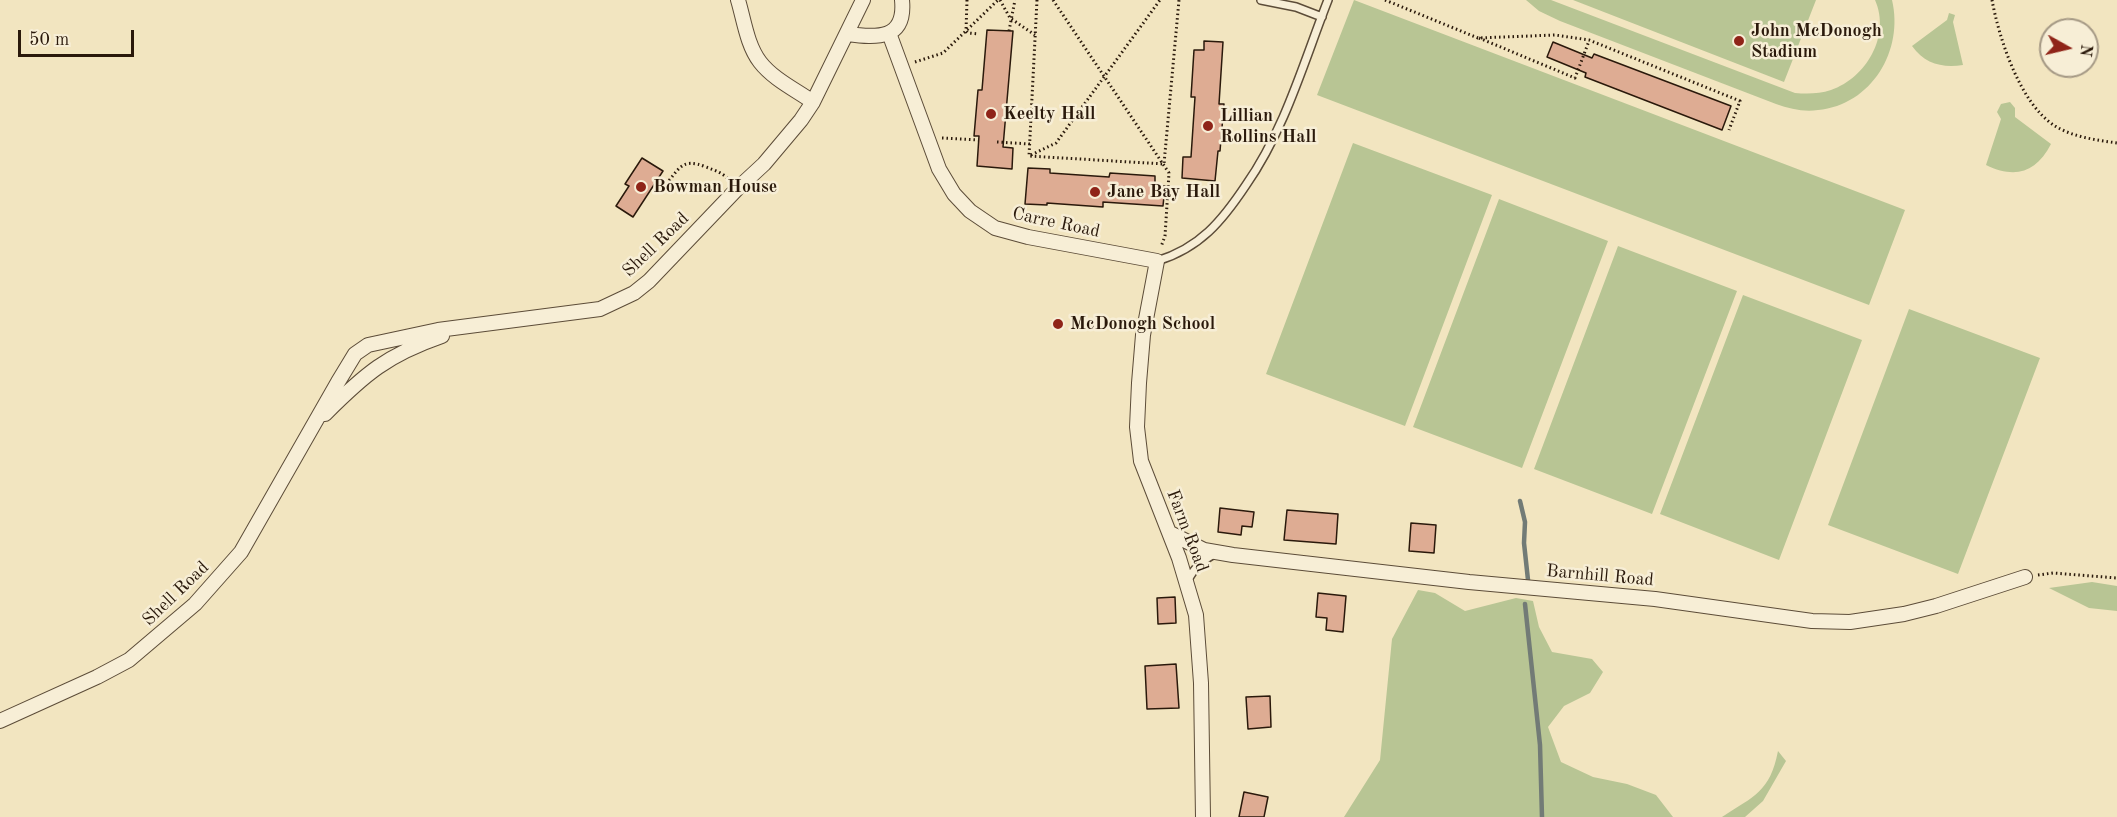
<!DOCTYPE html>
<style>
body{margin:0}
#map{position:relative;width:2117px;height:817px;overflow:hidden;background:#f2e5c0;font-family:"Old Standard TT",serif}
canvas{display:block}
.north{position:absolute;left:2039px;top:18px;width:60px;height:60px;box-sizing:border-box;background:#f7eed6;border:2px solid #a59985;border-radius:50%;rotate:98deg;font-size:16px;font-weight:700;line-height:24px;text-align:center;color:#2a190b}
.north::after{content:'';display:block;margin:auto;width:21px;height:27px;background:#8f2418;clip-path:polygon(50% 0,100% 100%,50% 72%,0 100%)}
.scale{position:absolute;left:18px;top:30px;width:116px;height:27px;box-sizing:border-box;border:3px solid #2a190b;border-top:0;padding-left:8px;font-size:18px;line-height:21px;white-space:nowrap;color:#2a190b;-webkit-text-stroke:4px #f7eed6;paint-order:stroke}
</style>
<div id="map">
<canvas width="2117" height="817"></canvas>
<div class="north">N</div>
<div class="scale">50 m</div>
</div>
<script>
const context = document.querySelector('canvas').getContext('2d');
context.lineJoin = 'round';
function paint(path, color) {
  context.fillStyle = color;
  context.fill(path, 'evenodd');
}
function stroke(path, color, width, dash) {
  context.strokeStyle = color;
  context.lineWidth = width;
  context.lineCap = dash ? 'butt' : 'round';
  context.setLineDash(dash || []);
  context.stroke(path);
}
function label(font, color, halo, rows, align = 'center') {
  context.font = font + ' "Old Standard TT",serif';
  context.lineWidth = 5;
  context.setLineDash([]);
  context.textBaseline = 'middle';
  context.strokeStyle = halo;
  context.fillStyle = color;
  for (const [text, x, y, turn = 0] of rows) {
    context.save();
    context.translate(x, y);
    context.rotate((+turn || 0) * Math.PI / 180);
    context.textAlign = isNaN(turn) ? turn : align;
    if (halo) context.strokeText(text, 0, 0);
    context.fillText(text, 0, 0);
    context.restore();
  }
}
paint(new Path2D(`
 M1354,0L1905,210L1869,305L1317,95Z
 M1526,0H1551L1795,93C1807,94 1819,94 1831,90C1866,78 1891,36 1875,0H1892C1904,50 1872,105 1818,110C1804,112 1790,109 1776,104L1560,21L1539,11Z
 M1573,0H1816L1784,82Z
 M1949,13L1955,15L1953,22L1963,65C1942,68 1925,64 1912,46L1947,20Z
 M2010,102L2015,108V117L2051,144C2036,173 2015,179 1986,165L2001,119L1997,112L2001,104Z
 M1353,143L1492,195L1405,426L1266,374Z
 M1499,199L1608,241L1522,468L1413,427Z
 M1618,246L1737,291L1652,514L1534,469Z
 M1743,295L1862,340L1779,560L1660,514Z
 M1909,309L2040,358L1958,574L1828,525Z
 M2092,582L2117,586V611L2089,608L2049,588Z
 M1418,590L1435,593L1465,611L1516,598L1533,601L1539,627L1552,652L1592,659L1603,672L1590,693L1564,706L1548,727L1561,762L1593,777L1627,784L1656,795L1673,817H1344L1380,760L1392,639Z
 M1778,751L1786,761L1763,801L1745,817H1722C1754,796 1770,792 1778,751Z`), '#b8c594');
stroke(new Path2D(`
 M1520,501L1525,522L1524,543L1528,580
 M1525,604L1540,745L1542,817`), '#727b76', 4.5);
const building = new Path2D(`
 M987,30L1013,31L1003,147L1013,148L1012,169L977,166L979,136H974L978,90H982Z
 M1204,41L1223,42L1219,104H1224L1220,151H1218L1215,181L1182,178L1183,157H1191L1195,97H1191L1194,50H1204Z
 M1553,42L1592,58L1594,54L1731,106L1722,130L1585,77L1586,73L1547,57Z
 M642,158L663,171L633,217L616,206L629,186L625,184Z
 M1028,168L1050,169V173L1109,177L1110,173L1155,176V186H1165L1163,206L1103,202V207L1047,203V205L1025,204Z
 M1220,508L1254,512L1252,527L1242,526L1241,535L1218,532Z
 M1287,510L1338,514L1336,544L1284,540Z
 M1411,523L1436,525L1434,553L1409,551Z
 M1318,593L1346,596L1343,632L1326,630L1327,618L1316,617Z
 M1175,597L1176,623L1158,624L1157,598Z
 M1176,664L1179,708L1147,709L1145,666Z
 M1270,696L1271,727L1248,729L1246,697Z
 M1244,792L1268,797L1264,817H1239Z`);
paint(building, '#deac93');
stroke(building, '#2a190b', 1.5);
const service = new Path2D(`
 M1261,0L1296,7L1322,17
 M1157,261C1200,248 1222,221 1246,185C1285,129 1303,64 1328,0
 M1187,581C1194,569 1201,561 1214,554`);
const minor = new Path2D(`
 M738,0C744,20 747,45 760,62C773,79 796,90 813,102
 M889,33L939,169L954,194L970,211L995,228L1028,237L1157,261L1143,335L1139,383L1137,427L1141,461L1179,558L1196,615L1201,683L1203,817
 M847,34C877,38 906,40 902,0
 M325,414C365,374 387,355 442,336
 M1170,533L1204,550L1233,555L1469,582L1655,599L1812,621L1850,622L1904,614L1936,606L2025,577
 M0,721L97,677L129,660L195,604L241,552L338,382L355,354L368,345L438,330L600,309L634,293L649,281L737,189L764,164L801,120L813,102L863,0`);
stroke(service, '#5c4c38', 10);
stroke(minor, '#5c4c38', 16);
stroke(new Path2D(`
 M967,0L966,31L968,33L979,34
 M1000,0L1010,18L1035,35
 M1037,0L1029,156L1164,164L1179,0
 M1053,0L1169,173L1165,236L1161,247
 M1385,0L1478,38L1555,35L1589,40L1740,101L1729,130
 M1992,0C1999,38 2020,104 2055,126C2073,137 2096,140 2117,143
 M1009,31L1015,0
 M1479,38L1575,78L1589,41
 M915,62L943,53L998,0
 M942,138L979,140
 M997,142L1030,144
 M1031,155L1056,143L1160,0
 M654,186L663,187C679,172 679,156 706,167C714,170 723,173 728,179
 M2038,575L2053,573L2117,578`), '#2a190b', 3, [1.5, 3]);
stroke(service, '#f7eed6', 7);
stroke(minor, '#f7eed6', 14);
for (const [x, y, r, color] of [
 [1739,41,6,"#8f2418"],
 [991,114,6,"#8f2418"],
 [1208,126,6,"#8f2418"],
 [641,187,6,"#8f2418"],
 [1095,192,6,"#8f2418"],
 [1058,324,6,"#8f2418"]
]) {
  const dot = new Path2D();
  dot.arc(x, y, r, 0, 2 * Math.PI);
  context.fillStyle = color;
  context.fill(dot);
  stroke(dot, '#f7eed6', 2);
}
label('bold 18px', '#2a190b', '#f7eed6', [
 ["John McDonogh",1751,31],
 ["Stadium",1751,52],
 ["Keelty Hall",1003,114],
 ["Lillian",1220,116],
 ["Rollins Hall",1220,137],
 ["Bowman House",653,187],
 ["Jane Bay Hall",1107,192],
 ["McDonogh School",1070,324]
], 'left');
label('18px', '#2a190b', '#f7eed6', [
 ["Carre Road",1056,223,12],
 ["Shell Road",656,245,-44],
 ["Farm Road",1187,531,69],
 ["Barnhill Road",1600,576,5],
 ["Shell Road",176,594,-44]
]);
</script>
